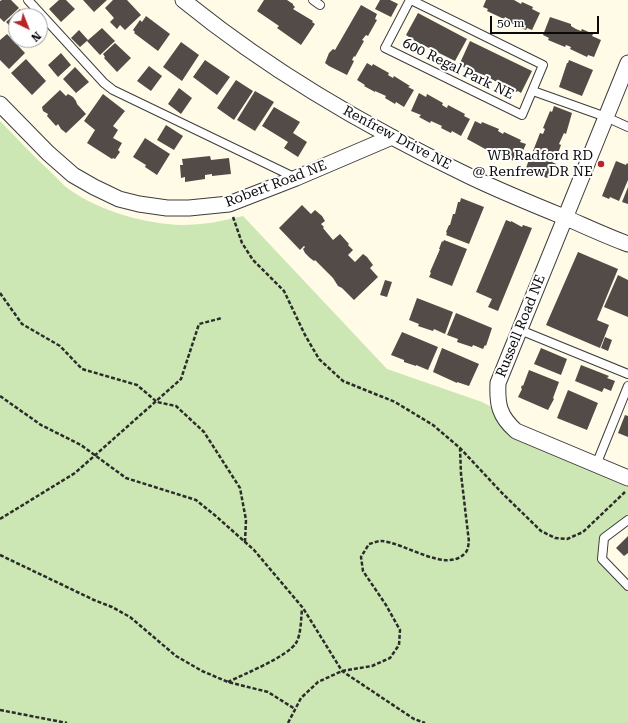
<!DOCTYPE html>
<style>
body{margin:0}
#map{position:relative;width:628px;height:723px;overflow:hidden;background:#fffbe7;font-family:"Roboto Serif",serif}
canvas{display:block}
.north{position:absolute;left:8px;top:8px;width:40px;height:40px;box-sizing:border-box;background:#fff;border:1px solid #9d9d9d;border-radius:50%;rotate:137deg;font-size:11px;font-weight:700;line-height:16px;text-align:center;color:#0a0a0a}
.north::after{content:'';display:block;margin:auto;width:14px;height:18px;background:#b72527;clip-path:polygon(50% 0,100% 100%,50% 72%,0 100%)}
.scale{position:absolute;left:490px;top:16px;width:109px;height:18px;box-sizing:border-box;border:2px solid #0a0a0a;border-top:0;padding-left:5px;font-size:12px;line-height:14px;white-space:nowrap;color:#0a0a0a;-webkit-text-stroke:3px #fff;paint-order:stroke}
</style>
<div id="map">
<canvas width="628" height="723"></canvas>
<div class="north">N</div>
<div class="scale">50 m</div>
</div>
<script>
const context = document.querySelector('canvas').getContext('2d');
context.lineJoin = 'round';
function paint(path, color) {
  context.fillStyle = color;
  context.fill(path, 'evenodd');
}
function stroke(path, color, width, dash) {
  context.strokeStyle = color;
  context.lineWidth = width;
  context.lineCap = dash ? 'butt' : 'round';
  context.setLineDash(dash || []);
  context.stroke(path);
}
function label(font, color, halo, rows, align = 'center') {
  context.font = font + ' "Roboto Serif",serif';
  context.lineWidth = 4;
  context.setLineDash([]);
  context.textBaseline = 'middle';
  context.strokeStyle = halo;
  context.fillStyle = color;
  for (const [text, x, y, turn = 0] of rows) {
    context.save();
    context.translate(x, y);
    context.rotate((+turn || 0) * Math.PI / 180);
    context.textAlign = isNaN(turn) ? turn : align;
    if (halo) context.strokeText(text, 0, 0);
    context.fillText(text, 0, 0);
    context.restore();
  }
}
paint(new Path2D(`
 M0,121C18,139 35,158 54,175C59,180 64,186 70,190C100,211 145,224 182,225C203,225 223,221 243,216L387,369L482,402L501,412L505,420L628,478V520L604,538L602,559L628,586V723H0Z`), '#cce7b3');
paint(new Path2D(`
 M2,0H11L19,8L4,22L0,18V1Z
 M59,0H66L75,9L61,22L49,9Z
 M83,0H107L94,12Z
 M113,0H127L141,15L125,30L120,25L117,29L110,22L114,18L105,8Z
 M264,0H287L293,4V5L295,7L293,9L313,21L312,22L315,24L301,45L277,28L279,26L257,11Z
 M380,0H390L398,4L391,17L375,9Z
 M486,0H514L521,4L522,2L533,7L532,9L540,13L532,30L527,28L526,30L509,22L510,20L505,17L504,19L487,11L488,9L483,7Z
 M361,5L377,14L375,19L377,20L368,36L366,35L362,40L364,41L355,57L354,56L352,60L354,61L347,75L329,66L325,63L329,53L333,49L335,50Z
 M20,9L26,16H16V28L14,30L6,22Z
 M418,13L467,39L455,61L415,41L406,35Z
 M146,16L170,34L158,51L134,33L135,32L133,30L140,20L142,22Z
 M550,17L571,24V26L576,29L581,31L582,29L593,34L592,36L601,40L594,57L588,55L587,57L570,49L571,47L566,45L565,47L548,40L549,38L543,35Z
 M102,28L115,41L100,55L87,41Z
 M79,30L88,40L80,47L71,38Z
 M7,34L25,53L9,69L0,60V40Z
 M470,41L532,71L521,93L518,91L516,92L512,89L495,81L486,76L461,66L462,64L460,63Z
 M181,42L199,55L182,81L163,67Z
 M115,43L131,58L117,72L104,58L105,57L103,54Z
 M61,53L71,65L58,77L48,65Z
 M26,59L46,81L32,95L11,73Z
 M205,60L230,77L217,95L193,77Z
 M569,60L593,70L582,96L559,87L567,63H568Z
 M367,63L372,66L373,64L389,73L388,75L393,78L394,76L410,86L408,87L414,90L404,107L396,102L395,104L385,98L386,96L375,91V92L364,86L365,85L357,80Z
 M149,66L162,76L151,91L137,81Z
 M75,67L89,82L76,93L63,79Z
 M236,80L253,91L234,120L217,108Z
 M179,88L192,98L181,114L168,104Z
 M60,90L66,96L68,94L73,97L76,101L77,104L86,114L66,133L61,129L58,124L56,126L47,116L48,114L43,111L42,107Z
 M255,91L274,102L255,131L237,120Z
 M419,93L426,97L427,94L443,103L442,105L447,108L448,105L465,114L464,116L470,119L461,136L452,131L451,133L441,128L442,126L431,121L430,123L419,117L421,115L411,111Z
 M103,94L125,111L113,126L118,130L113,138L122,143L118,150L120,152L115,159L113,158L112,159L87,143L95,130L84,121Z
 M554,106L572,113L566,134L564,133L559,144L561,145L557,156L555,155L552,162L556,164L553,172L547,178L526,168L531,154L535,155L536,152L533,151L540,133L543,134L545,129L543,128L550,111L552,112Z
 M274,107L300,122L293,133L307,142L298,157L284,148L288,142L262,126Z
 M475,121L481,124L482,122L499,129L498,131L503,134L504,132L521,140L520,142L526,144L518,162L508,159L487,148V150L467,139Z
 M166,125L183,136L174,150L157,140Z
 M145,138L170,154L157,175L145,167L146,165L133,157Z
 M210,156L211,160L229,158L231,174L212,176V174L205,175V179L185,182V177L181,178L180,165H183L182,159Z
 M616,161L626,165L627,163L628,164V180L619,201L610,197L609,199L602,196Z
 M628,187V204L622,202Z
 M461,198L484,207L469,244L446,235L447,233L446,232L449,225H450L453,214H455L458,202H460Z
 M302,205L311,214L315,210L322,216L325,221L321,224L324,227L323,228L333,240L340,234L349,244L348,245L353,250L348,255L355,262L363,254L367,257L373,265L370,268L378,277L354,300L342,288L338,286L333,278L315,260L314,261L310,258L305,253L303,249L305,247L304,246L300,250L279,228Z
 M506,220L511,222V221L522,227L523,225L532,228L498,311L488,307L492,299L476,292Z
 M444,240L467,249L452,286L429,277L431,273L430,272L440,249H439L442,241L443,242Z
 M578,252L618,269L597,320L609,325L600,348L546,325Z
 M618,275L628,280V317L604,307Z
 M385,280L392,282L387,297L380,295Z
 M417,298L453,312L445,334L434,329L433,331L418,326L419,324L409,320Z
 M456,313L492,328L486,346L485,345L483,349L473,345L472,347L457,342L458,339L447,335Z
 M402,332L438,347L428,370L416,365V366L404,362V360L391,355Z
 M605,337L612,340L608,351L601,348Z
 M442,348L479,364L469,386L457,382V383L433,372Z
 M541,348L567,359L561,375L534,364Z
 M581,365L609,376L607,378L615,381L611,391L604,388L602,392L575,381Z
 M529,370L559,382L553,398L554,399L548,410L518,397L522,389L521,388L522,385L523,386Z
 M568,390L598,403L587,430L557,418Z
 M625,415L628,416V437L618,433Z
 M628,536V553L624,556L616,548Z`), '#524b47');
const lane = new Path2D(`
 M28,0L104,83L113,90L296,178
 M313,0L320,5
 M410,0L385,48L522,115L543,65L411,0
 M533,91L606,117L628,127
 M520,330L628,374
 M596,465L628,386
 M628,520L604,538L602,559L628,586`);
const street = new Path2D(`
 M183,0C270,71 368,128 469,176C500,191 532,204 564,217C585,226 606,236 628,244
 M628,63L498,383C497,404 499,416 516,431L628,478
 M0,104L48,153L73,175L94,187L119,199L139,204L167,208H189L229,204L296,178L392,137`);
stroke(lane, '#3d3d3d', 10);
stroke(street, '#3d3d3d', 17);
stroke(new Path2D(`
 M233,217L242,243L253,260L284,291L305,335L319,359L343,381L395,402L433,425L460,448L502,493L541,531L555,538L567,539L583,532L625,492
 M0,293L22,324L60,346L82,369L137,385L157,402L176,406L204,432L240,488L246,520L245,542
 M0,396L41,425L81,445L126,478L196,500L217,517L254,550L303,608L342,671L414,719L425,723
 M0,519L75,473L181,379L199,324L222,318
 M0,555L94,600L112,607L130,617L176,656L202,671L228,682L268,692L295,709
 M228,682C244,674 287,657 296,643C301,635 301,619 302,609
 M0,710L67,723
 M288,723L301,698L318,682L342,671L372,666L390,658L399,645L400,630L386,605L363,571L361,557L369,544C373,543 377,541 381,541C404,542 447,574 465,553C468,551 468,546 469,542L461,474L460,448`), '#2c2c2c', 2.5, [4, 2]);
stroke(lane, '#fff', 8);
stroke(street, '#fff', 15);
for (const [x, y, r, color] of [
 [601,164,4,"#b72527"]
]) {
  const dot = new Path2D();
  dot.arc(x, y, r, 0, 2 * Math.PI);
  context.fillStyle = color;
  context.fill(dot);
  stroke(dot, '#fff', 1.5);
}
label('14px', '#0a0a0a', '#fff', [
 ["600 Regal Park NE",458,69,26],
 ["Renfrew Drive NE",397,138,28],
 ["Robert Road NE",276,184,-21],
 ["Russell Road NE",521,326,-68]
]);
label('14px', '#0a0a0a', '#fff', [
 ["WB Radford RD",593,156],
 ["@ Renfrew DR NE",593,172]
], 'right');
</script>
